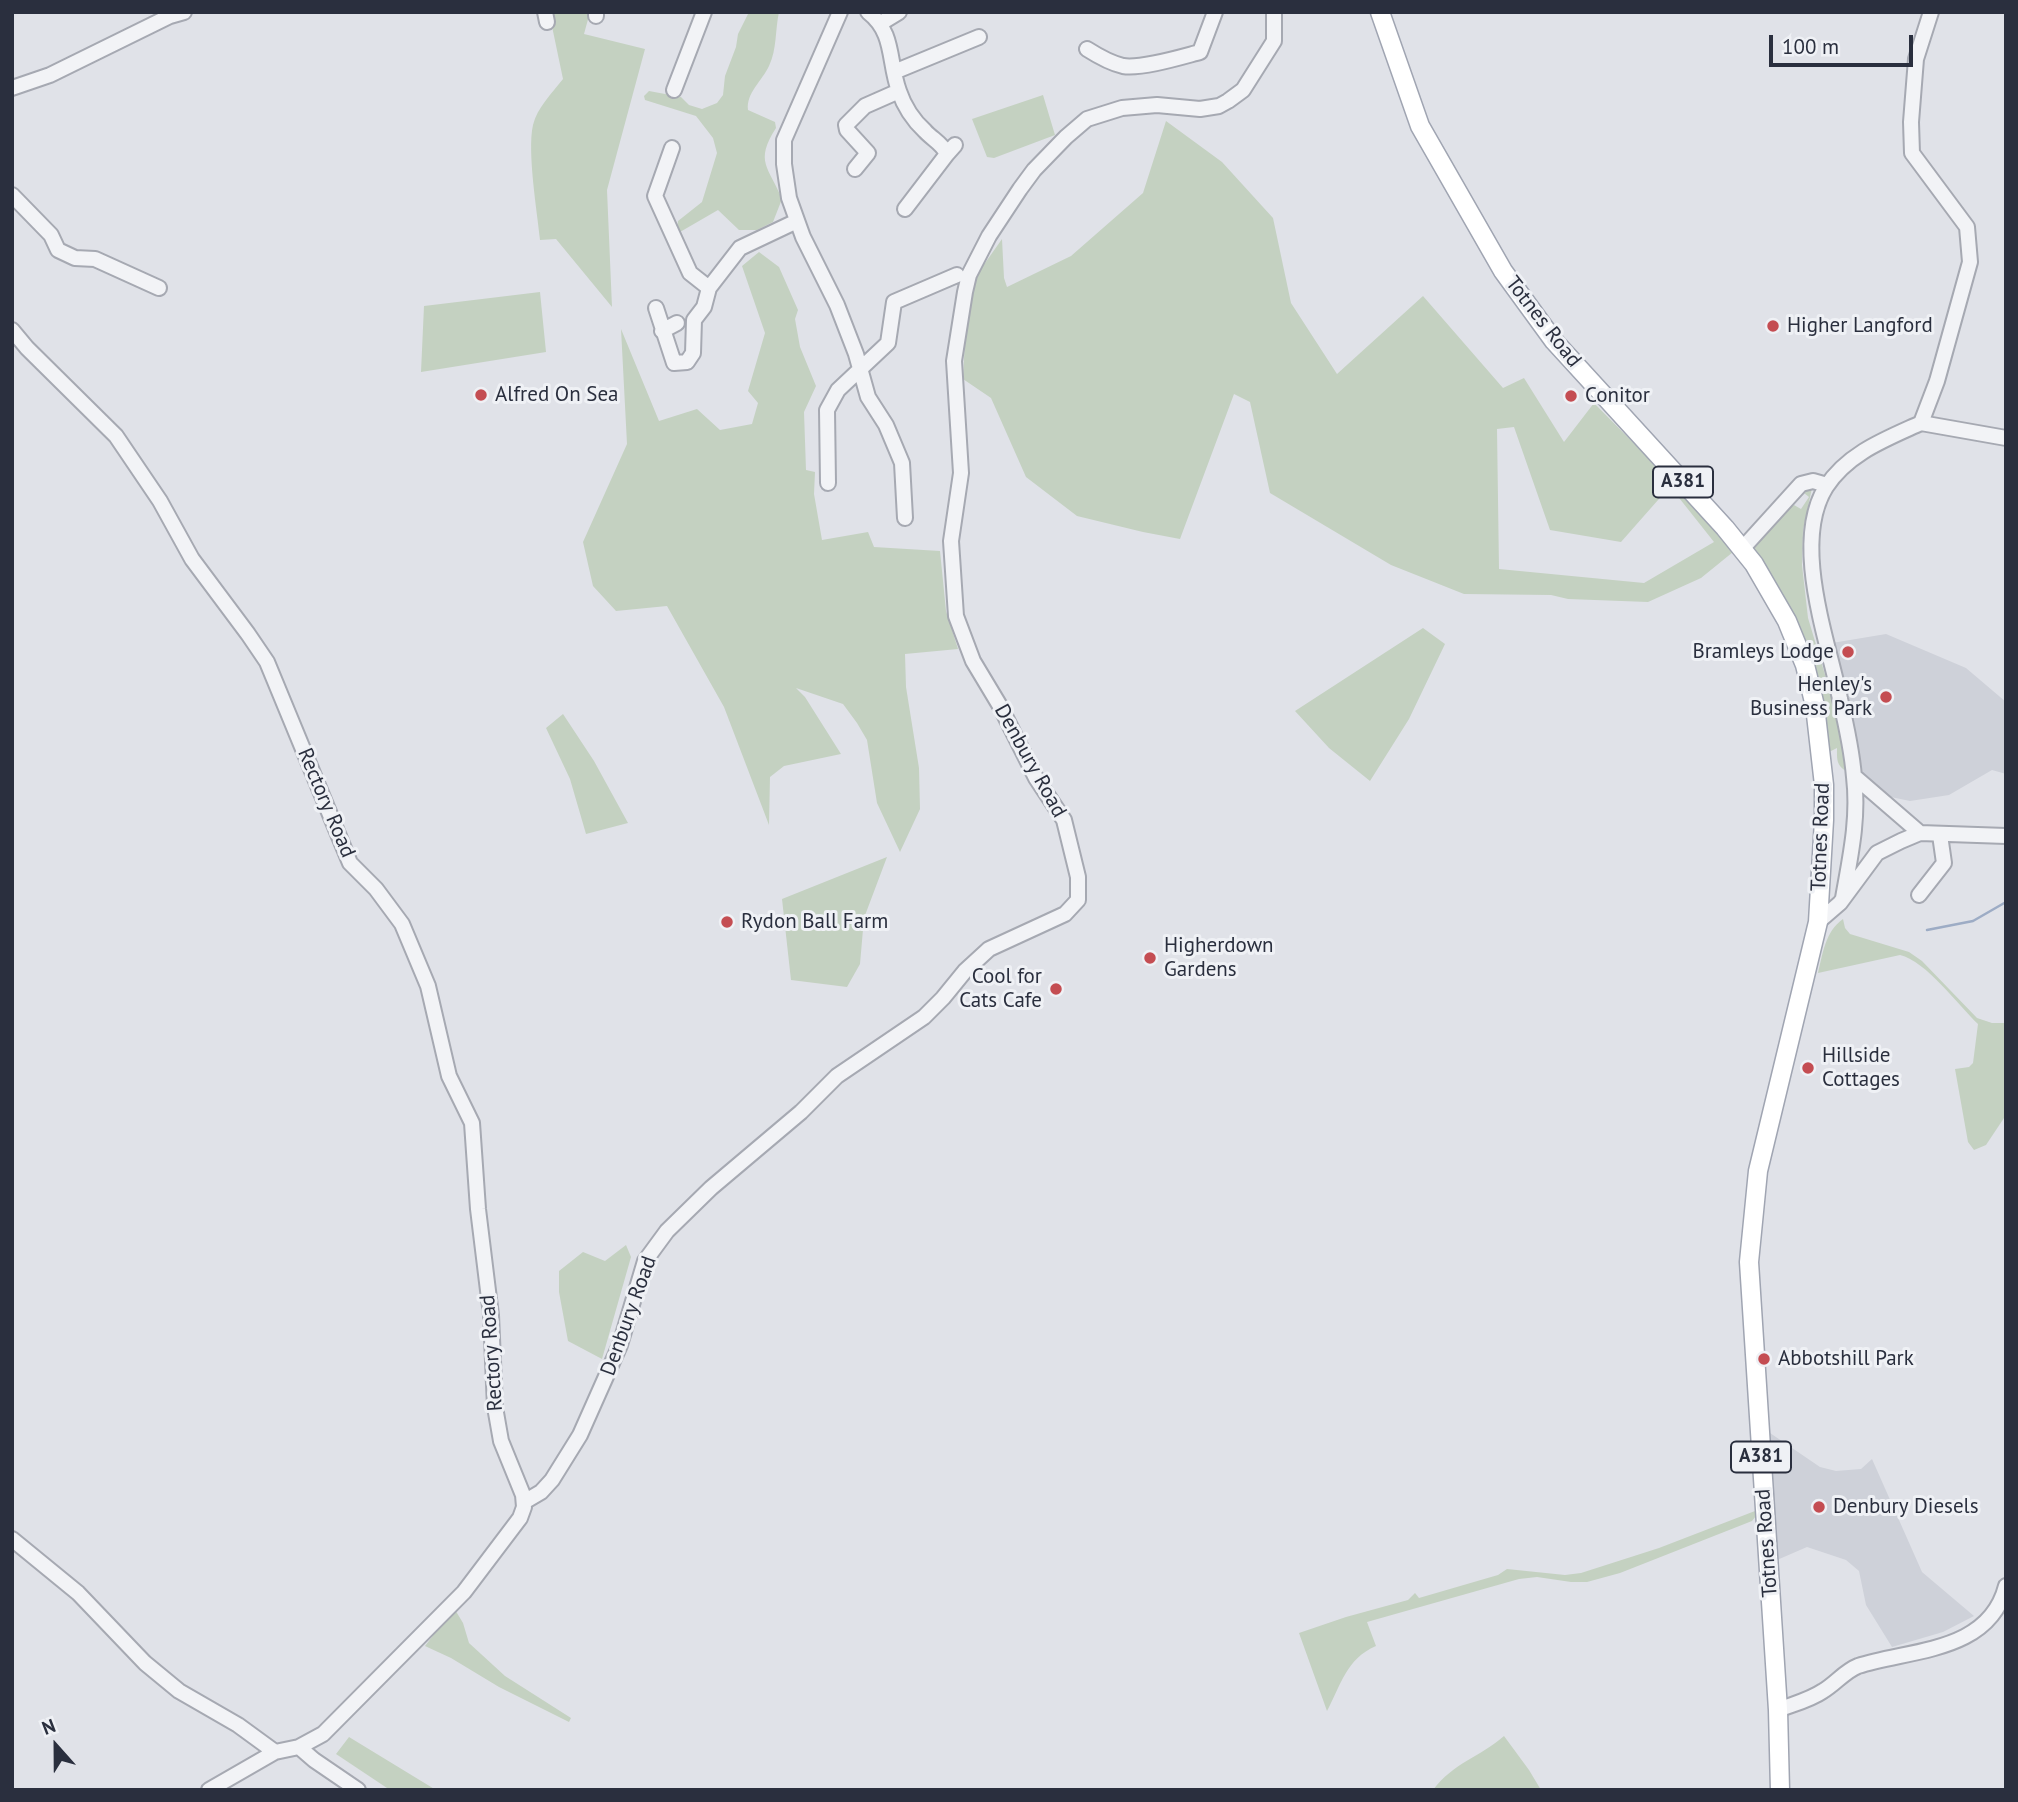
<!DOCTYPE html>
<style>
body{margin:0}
#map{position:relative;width:2018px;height:1802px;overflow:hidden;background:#e0e2e8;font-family:"PT Sans",sans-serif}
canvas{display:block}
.frame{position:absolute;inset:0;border:14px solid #2a2f3e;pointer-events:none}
.north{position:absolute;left:21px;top:1711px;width:70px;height:70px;-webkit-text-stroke:5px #eff1f5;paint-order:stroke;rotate:339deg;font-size:19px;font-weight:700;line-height:28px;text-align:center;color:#2a2f3e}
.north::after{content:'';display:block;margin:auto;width:24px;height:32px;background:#2a2f3e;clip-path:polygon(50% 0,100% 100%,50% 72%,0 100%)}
.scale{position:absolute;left:1769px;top:35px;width:144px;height:32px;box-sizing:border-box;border:4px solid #2a2f3e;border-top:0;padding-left:9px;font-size:21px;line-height:24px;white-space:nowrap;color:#2a2f3e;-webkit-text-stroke:5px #eff1f5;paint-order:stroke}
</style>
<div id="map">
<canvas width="2018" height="1802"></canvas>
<div class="frame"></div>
<div class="north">N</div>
<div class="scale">100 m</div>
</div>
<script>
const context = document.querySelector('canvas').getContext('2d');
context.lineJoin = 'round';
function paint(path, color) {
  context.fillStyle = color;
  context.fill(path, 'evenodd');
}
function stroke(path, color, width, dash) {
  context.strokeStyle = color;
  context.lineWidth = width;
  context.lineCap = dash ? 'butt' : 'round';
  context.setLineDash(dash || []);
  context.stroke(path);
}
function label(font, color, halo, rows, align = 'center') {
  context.font = font + ' "PT Sans",sans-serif';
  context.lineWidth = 6;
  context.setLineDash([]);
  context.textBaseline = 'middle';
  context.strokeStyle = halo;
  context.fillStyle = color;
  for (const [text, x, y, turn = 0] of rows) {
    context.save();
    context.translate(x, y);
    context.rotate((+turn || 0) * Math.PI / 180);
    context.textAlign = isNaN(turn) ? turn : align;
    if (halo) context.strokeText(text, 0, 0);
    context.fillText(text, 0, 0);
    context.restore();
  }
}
paint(new Path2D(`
 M1886,634L1966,668L2006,702V774L1992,770L1949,795L1910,801L1862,791L1826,644Z
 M1770,1433L1820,1467L1836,1471L1861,1469L1872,1459L1922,1572L1974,1616L1943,1632L1892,1647L1866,1605L1859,1571L1846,1560L1807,1547L1777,1560L1769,1457Z`), '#ced1d9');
paint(new Path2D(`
 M549,12H590L584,34L645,49L607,190L612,307L556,239L540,240C537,211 527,151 533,125C537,108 552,93 563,79Z
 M749,12H779C775,30 777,49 769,66C762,81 746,93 748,110L775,122L776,128C754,162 769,167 782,199L773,222L757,230H739L718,210L680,232L677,228L678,221L702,202L717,153L713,138L696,116L645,100L644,96L649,91L681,97L689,105L702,109L717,103L723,95L725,76L736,47L738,34Z
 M1043,95L1055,135L994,158L987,157L972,119Z
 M1166,121L1222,162L1273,218L1291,303L1337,374L1423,296L1503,388L1524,378L1564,442L1594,403L1673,483L1621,542L1550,530L1514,427L1497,429L1499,569L1644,583L1714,542L1672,489L1676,484L1738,548L1701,578L1648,602L1568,599L1551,595L1464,594L1391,565L1270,493L1250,402L1234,394L1180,539L1143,532L1077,516L1026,477L991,398L963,379L967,297L978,273L1002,239L1004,278L1007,287L1071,256L1143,193Z
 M759,252L779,267L798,310L795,319L800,347L816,386L804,412L806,470L815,472L814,494L822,540L868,532L874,547L940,551L946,611L958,649L905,654L906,687L919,768L920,809L900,852L877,803L867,740L857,723L843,704L796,688L805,697L841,754L784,766L770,777L769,825L724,707L667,606L616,611L593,586L583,542L627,444L621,329L659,421L697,409L720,430L752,424L758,403L748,391L765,333L742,266Z
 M540,292L546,352L421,372L424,306Z
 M1812,488L1803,530L1802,565L1808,618L1841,728L1848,772C1836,766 1837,759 1837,748L1829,752L1818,700L1747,547L1765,527L1794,505L1801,509L1809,497L1804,493Z
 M1423,628L1445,644L1409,719L1370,781L1329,748L1295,711Z
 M563,714L594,761L628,823L586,834L570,779L546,728Z
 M887,857L864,918L860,964L847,987L791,980L782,899Z
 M1843,919L1845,928L1850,934L1909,952L1922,961L1977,1018L1992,1023H2006V1115L1986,1145L1974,1150L1968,1142L1955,1069L1969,1067L1973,1063L1978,1024C1958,1005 1926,961 1900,955L1818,973C1823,953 1825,932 1843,919Z
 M626,1245L631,1257L602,1359L568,1341L559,1292V1271L583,1252L605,1261Z
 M1755,1511L1756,1516L1752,1521L1620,1573L1587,1582H1571L1537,1577L1519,1579L1367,1622L1376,1646C1346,1659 1341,1685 1327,1711L1299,1633L1346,1617L1408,1600L1415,1593L1419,1598L1498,1575L1507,1569L1565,1575L1581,1573L1659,1548Z
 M454,1608L463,1623L469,1643L505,1676L571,1718L569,1722L499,1687L451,1658L425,1646Z
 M1504,1736L1529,1770L1541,1790H1433C1453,1763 1480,1757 1504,1736Z
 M349,1737L436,1790H390L336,1754Z`), '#c4d1c1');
stroke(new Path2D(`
 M1927,930L1973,921L2006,902`), '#9dacc5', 2.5);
const minor = new Path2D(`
 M545,12L547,22
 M840,12L784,140V164L789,198L803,237L837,305L856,354L868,397L886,425L902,463L905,518
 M868,12C895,33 888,61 899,91C904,106 913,120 925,131C932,139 943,144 947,154L955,145
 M596,16V12
 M881,23L899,12
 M1087,49C1098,56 1110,63 1123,66C1142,69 1181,57 1200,52L1215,12
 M894,72L979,37
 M12,88L50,75L170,16L184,12
 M674,90L704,12
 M672,148L655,196L690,273L709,288
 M855,169L868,153L847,130L846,125L865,106L899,91
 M12,195L51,235L58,250L75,258L95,259L159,288
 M905,209L947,154
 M656,308L674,363L687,362L693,353L694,320L704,307L709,288L740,248L797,221
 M12,330L27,348L116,436L160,501L192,559L248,634L267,662L350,863L376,889L402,924L428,986L449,1076L472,1123L478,1209L491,1315L495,1407L501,1441L523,1495L524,1507L520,1518L464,1592L323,1734L299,1747L275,1752L209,1790
 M662,331L677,323
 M1921,423L2006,438
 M828,483L827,410L838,390L888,343L894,302L957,275
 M1742,549L1801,484L1813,481L1827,485
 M1854,776L1920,833
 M1919,895L1944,863L1940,835
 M1843,898C1850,858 1859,819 1854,777C1852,752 1846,724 1840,699C1828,640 1791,543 1826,487C1848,453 1886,439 1921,423L1937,381L1970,262L1967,227L1912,153L1911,122L1916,59L1931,12
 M1818,922L1840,903L1877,853L1901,841L1920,833L2006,836
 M524,1502L541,1492L552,1480L580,1435L620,1345L645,1261L667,1231L711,1188L801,1112L837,1076L924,1017L943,998L965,971L989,949L1065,914L1078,900V877L1064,820L1036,778L1000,706L973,661L956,616L951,541L961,473L954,361L965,292L969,275L989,236L1020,189L1034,170L1066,137L1087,119L1122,108L1157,105L1200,109L1219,106L1228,101L1243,90L1274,41V12
 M12,1539L78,1593L145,1663L179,1691L238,1725L275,1752
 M1778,1710C1793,1704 1810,1700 1823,1691C1835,1684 1845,1671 1858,1666C1910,1649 1989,1653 2006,1586
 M299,1747L314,1760L358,1790`);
const major = new Path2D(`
 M1380,12L1420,126L1503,271L1554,341L1725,528L1754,564L1787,621L1805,665L1815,706L1824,785V820L1818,922L1758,1171L1749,1262L1778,1710L1780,1790`);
stroke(minor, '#a6a9b2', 18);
stroke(major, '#a0a5b2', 21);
stroke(minor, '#f2f3f6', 14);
stroke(major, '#fff', 18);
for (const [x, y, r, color] of [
 [1773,326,7,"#c44d52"],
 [481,395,7,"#c44d52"],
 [1571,396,7,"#c44d52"],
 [1848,652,7,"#c44d52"],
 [1886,697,7,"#c44d52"],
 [727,922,7,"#c44d52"],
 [1150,958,7,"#c44d52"],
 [1056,989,7,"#c44d52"],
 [1808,1068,7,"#c44d52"],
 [1764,1359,7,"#c44d52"],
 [1819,1507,7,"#c44d52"]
]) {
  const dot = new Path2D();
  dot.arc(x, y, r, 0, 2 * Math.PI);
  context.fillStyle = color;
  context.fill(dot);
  stroke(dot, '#eff1f5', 2.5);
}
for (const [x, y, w] of [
 [1683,482,60],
 [1761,1457,60]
]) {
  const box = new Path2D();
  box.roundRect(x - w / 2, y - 15.5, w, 31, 5);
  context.fillStyle = '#eff1f5';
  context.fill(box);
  stroke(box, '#2a2f3e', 2);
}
label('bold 19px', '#2a2f3e', null, [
 ["A381",1683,482],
 ["A381",1761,1457]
]);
label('21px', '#2a2f3e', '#eff1f5', [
 ["Totnes Road",1543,322,52],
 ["Denbury Road",1030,761,61],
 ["Rectory Road",326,803,67],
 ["Totnes Road",1821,837,-88],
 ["Denbury Road",629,1316,-70],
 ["Rectory Road",492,1353,-94],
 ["Totnes Road",1767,1543,-94]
]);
label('21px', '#2a2f3e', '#eff1f5', [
 ["Higher Langford",1787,326],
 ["Alfred On Sea",495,395],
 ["Conitor",1585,396],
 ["Bramleys Lodge",1834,652,"right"],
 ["Henley's",1872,685,"right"],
 ["Business Park",1872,709,"right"],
 ["Rydon Ball Farm",741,922],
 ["Higherdown",1164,946],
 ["Gardens",1164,970],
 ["Cool for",1042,977,"right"],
 ["Cats Cafe",1042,1001,"right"],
 ["Hillside",1822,1056],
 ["Cottages",1822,1080],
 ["Abbotshill Park",1778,1359],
 ["Denbury Diesels",1833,1507]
], 'left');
</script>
